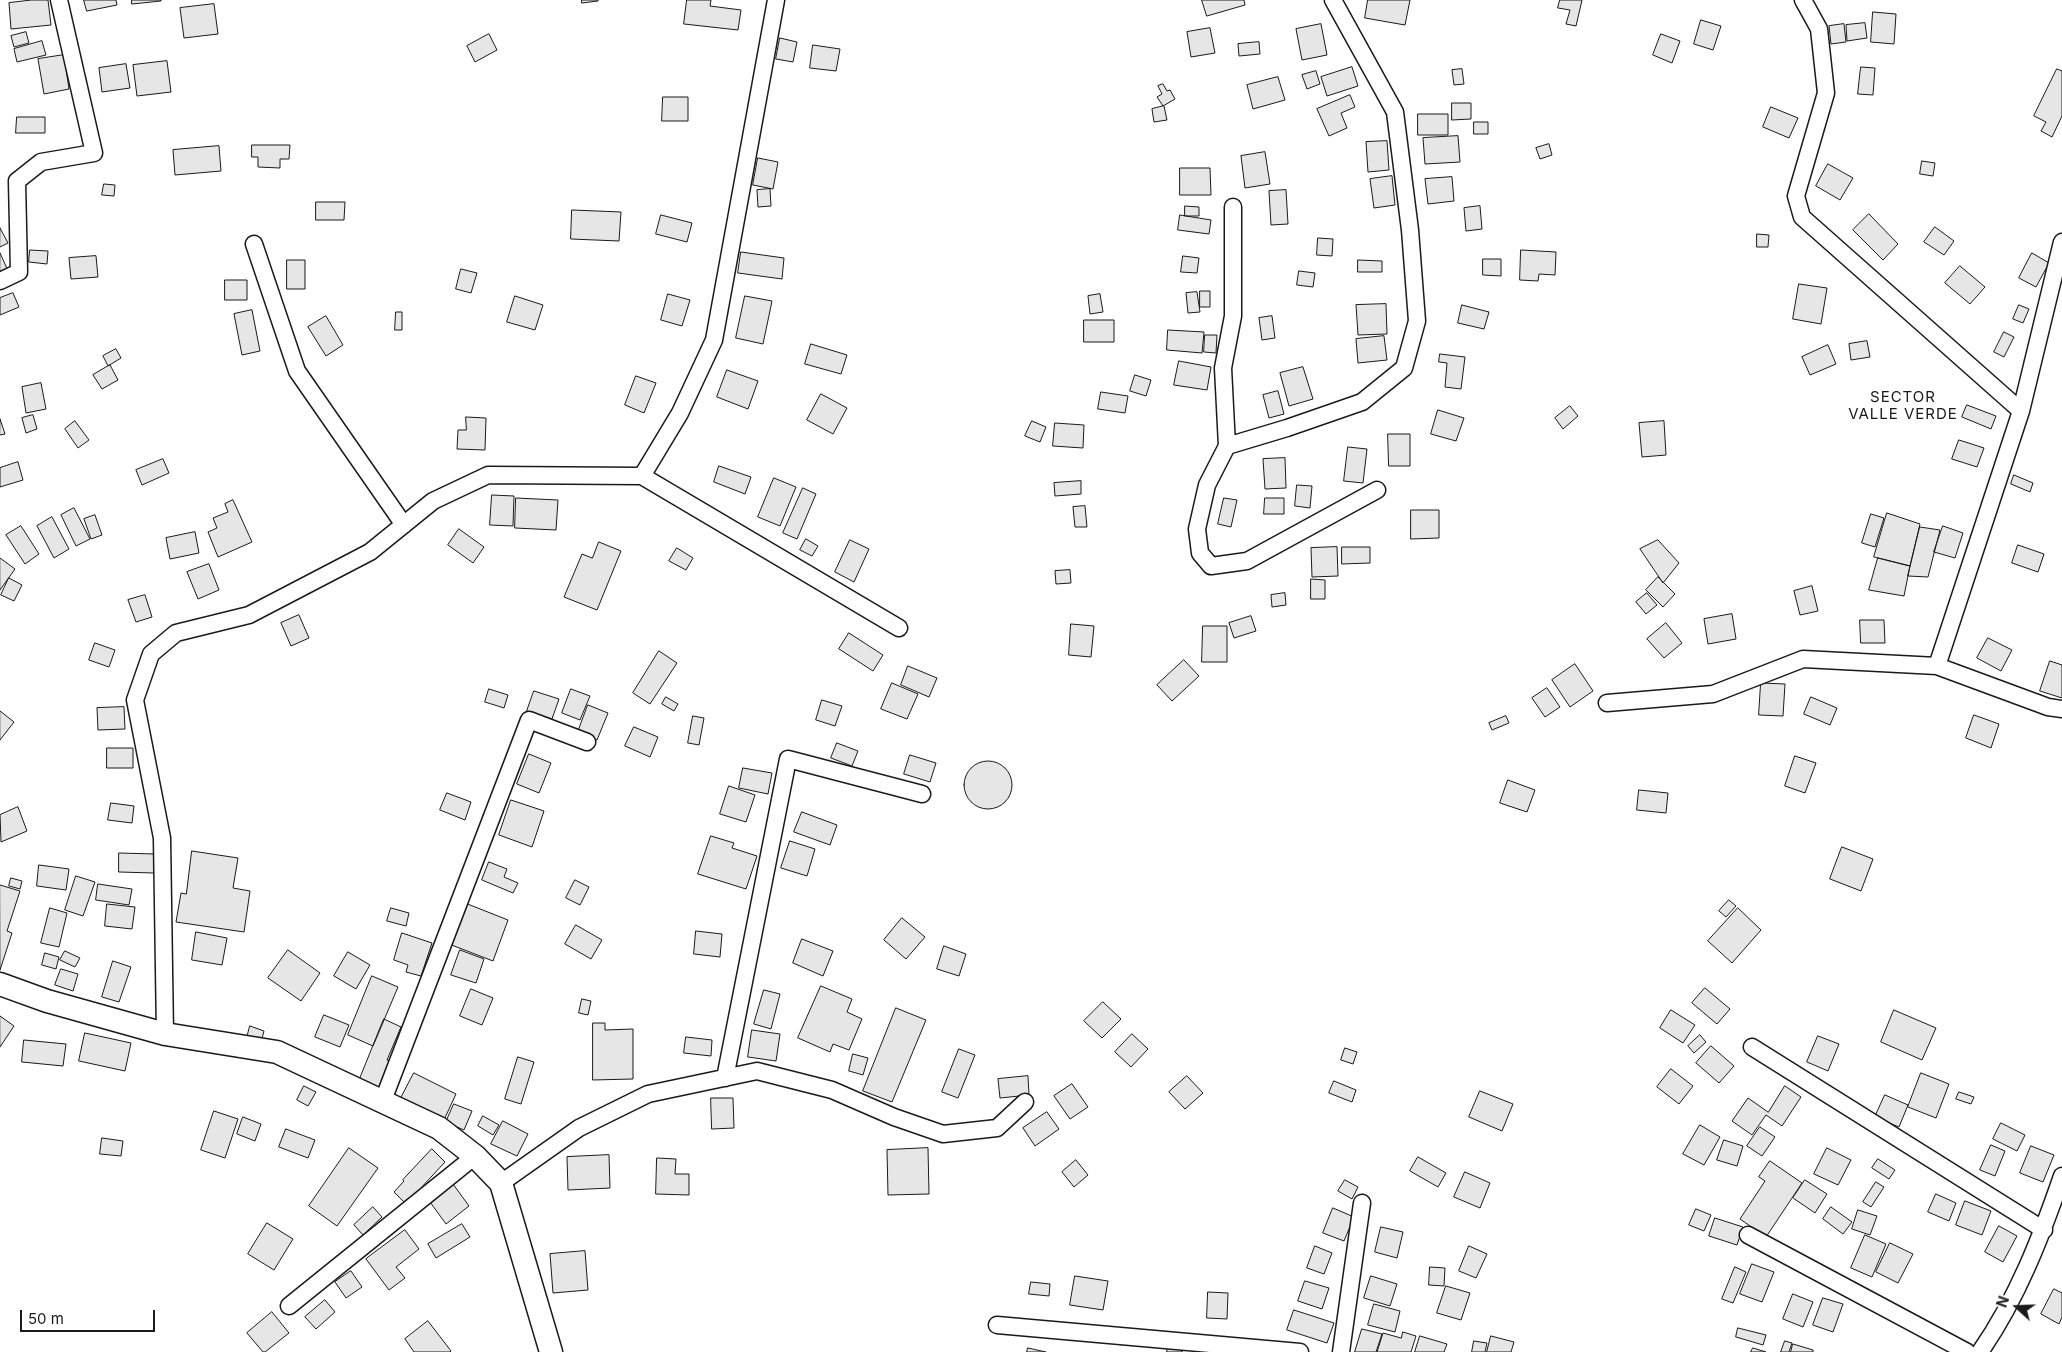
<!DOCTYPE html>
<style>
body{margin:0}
#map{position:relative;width:2062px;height:1352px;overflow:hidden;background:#fff;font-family:Inter,sans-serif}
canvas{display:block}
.north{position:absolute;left:1992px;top:1282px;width:50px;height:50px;-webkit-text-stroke:4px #fff;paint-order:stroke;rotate:290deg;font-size:14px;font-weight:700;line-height:20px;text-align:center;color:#1a1a1a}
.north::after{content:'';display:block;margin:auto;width:18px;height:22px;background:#1a1a1a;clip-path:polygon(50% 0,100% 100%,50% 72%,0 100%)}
.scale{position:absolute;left:20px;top:1310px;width:135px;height:22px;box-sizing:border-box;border:2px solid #1a1a1a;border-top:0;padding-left:6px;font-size:15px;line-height:18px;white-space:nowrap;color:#1a1a1a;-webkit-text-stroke:4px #fff;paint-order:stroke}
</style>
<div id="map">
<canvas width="2062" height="1352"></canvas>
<div class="north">N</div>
<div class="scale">50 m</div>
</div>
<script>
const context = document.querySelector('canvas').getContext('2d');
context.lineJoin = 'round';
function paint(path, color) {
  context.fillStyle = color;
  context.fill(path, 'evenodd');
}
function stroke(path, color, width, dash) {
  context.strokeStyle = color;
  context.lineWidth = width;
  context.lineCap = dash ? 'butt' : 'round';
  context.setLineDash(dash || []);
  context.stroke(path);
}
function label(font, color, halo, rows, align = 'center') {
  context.font = font + ' Inter,sans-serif';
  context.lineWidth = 4;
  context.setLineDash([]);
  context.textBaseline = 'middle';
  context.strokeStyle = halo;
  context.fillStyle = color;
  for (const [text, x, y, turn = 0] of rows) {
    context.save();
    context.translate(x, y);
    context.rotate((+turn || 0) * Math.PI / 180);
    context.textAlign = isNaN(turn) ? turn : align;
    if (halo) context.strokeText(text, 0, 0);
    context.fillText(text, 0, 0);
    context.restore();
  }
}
const building = new Path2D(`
 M32,0H48L51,25L11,29L9,3Z
 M84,0H116L117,5L87,11Z
 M132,0H161V1L132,4Z
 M582,0H598V1L582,3Z
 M687,0H711L710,6L741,10L738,30L684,24Z
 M1202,0H1244L1245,5L1207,16Z
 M1368,0H1410L1405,25L1365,18Z
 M1560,0H1582L1576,26L1566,24L1570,10L1558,8Z
 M214,4L218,34L184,38L180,8Z
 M1873,12L1896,14L1894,44L1871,42Z
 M1701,20L1721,26L1713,50L1694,44Z
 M1865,23L1867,38L1847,41L1846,25Z
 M1321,24L1327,55L1302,60L1296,29Z
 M1844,24L1846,42L1831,44L1829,26Z
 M1210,28L1215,53L1191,57L1187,32Z
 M26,32L29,43L14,47L11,36Z
 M489,34L497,50L475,62L467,46Z
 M1661,34L1680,41L1672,63L1653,55Z
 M780,38L797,42L793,62L776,59Z
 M42,41L46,55L17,62L14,49Z
 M1259,42L1260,54L1239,56L1238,44Z
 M813,45L840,49L836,71L810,68Z
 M64,55L69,89L44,94L38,59Z
 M167,61L171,92L137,96L133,65Z
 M126,64L130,88L102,92L99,68Z
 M1352,67L1358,86L1327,96L1321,77Z
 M1861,67L1875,68L1873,95L1858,94Z
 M1462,69L1464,84L1454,85L1452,70Z
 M2057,69L2062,71V116L2052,137L2041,131L2046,122L2034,116Z
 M1316,71L1320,84L1307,89L1302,75Z
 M1278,77L1285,100L1253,109L1247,85Z
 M1163,84L1167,91L1170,90L1175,99L1163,106L1157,97L1162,94L1158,86Z
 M1350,95L1355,107L1341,113L1347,128L1329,136L1317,109Z
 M663,97H688V121H662Z
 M1452,103H1471V119L1452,120Z
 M1164,106L1167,120L1154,122L1152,109Z
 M1771,107L1798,118L1789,138L1763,127Z
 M1418,114H1448V135H1418Z
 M17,117H45V133H16Z
 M1474,122H1488V134H1474Z
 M1458,136L1460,162L1425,164L1423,138Z
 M1387,141L1389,170L1368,172L1366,142Z
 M1549,144L1552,155L1540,159L1536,148Z
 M252,145H290L289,159H280V168L258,167V157H252Z
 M219,146L221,171L175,175L173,150Z
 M1265,152L1270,184L1245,188L1241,156Z
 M758,158L778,162L773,189L753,185Z
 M1922,161L1935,163L1933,176L1920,174Z
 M1828,164L1853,178L1840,200L1816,186Z
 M1180,168H1210L1211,195H1180Z
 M1392,176L1395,205L1374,208L1370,179Z
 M1452,177L1454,201L1428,204L1425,179Z
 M104,184L115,185L114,196L102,195Z
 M770,189L771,206L758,207L757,190Z
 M1286,190L1288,224L1271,225L1269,191Z
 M316,202H345L344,220H316Z
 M1185,206L1199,207V216H1185Z
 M1480,206L1482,229L1466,231L1464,208Z
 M572,210L621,212L619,241L571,239Z
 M1869,214L1898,244L1883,260L1853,230Z
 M661,215L692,223L687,242L656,234Z
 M1180,215L1211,220L1209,234L1178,230Z
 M1935,227L1954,241L1944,255L1924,242Z
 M0,228L8,243L0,247Z
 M1757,234L1769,235L1768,247H1757Z
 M1318,238L1333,239L1332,256L1317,255Z
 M30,250L48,251L47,264L29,262Z
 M1521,250L1556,252L1555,275L1539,274L1538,281L1520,280Z
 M741,252L784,258L782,279L738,273Z
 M0,253L9,273L0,276Z
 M2032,253L2049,263L2036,287L2019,278Z
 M96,256L98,277L71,279L69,258Z
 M1183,256L1199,258L1197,273L1181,272Z
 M1483,259H1501V276L1483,275Z
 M287,260H305V289H287Z
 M1358,260L1382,261V272H1358Z
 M1960,266L1985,287L1970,304L1945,283Z
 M461,269L477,273L471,293L456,289Z
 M1299,271L1315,273L1313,287L1297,285Z
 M225,280H247V300H225Z
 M1799,284L1827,288L1821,324L1793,319Z
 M1200,291H1210V307H1200Z
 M1197,292L1200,312L1188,313L1186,293Z
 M13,293L19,307L0,315V298Z
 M668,294L690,300L682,326L661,320Z
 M1100,294L1103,312L1090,314L1088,296Z
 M515,296L543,305L535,330L507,322Z
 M745,296L772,301L763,344L736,338Z
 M1386,304L1387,334L1358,335L1356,305Z
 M1462,305L1489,312L1484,329L1458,323Z
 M2019,305L2029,309L2023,323L2013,319Z
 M252,310L260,351L242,355L234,314Z
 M396,312H402V330H395Z
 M326,316L343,345L326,356L308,327Z
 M1272,316L1275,338L1262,340L1259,318Z
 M1084,320H1114V342H1084Z
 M1168,330L1204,332L1202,353L1167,350Z
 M2004,332L2014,337L2004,357L1994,352Z
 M1205,335H1217L1216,353L1204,352Z
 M1384,336L1387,360L1358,363L1356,339Z
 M1867,341L1870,357L1851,360L1849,344Z
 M811,344L847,355L841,374L805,364Z
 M1828,345L1836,364L1810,375L1802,357Z
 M116,349L121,358L108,366L103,356Z
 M1440,354L1465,357L1461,389L1445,387L1447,363L1439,362Z
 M1179,361L1211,367L1207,390L1174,385Z
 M110,365L118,380L102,389L93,375Z
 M1303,367L1313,399L1289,406L1280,373Z
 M727,370L758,381L748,409L717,397Z
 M1135,375L1151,380L1146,396L1130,391Z
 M636,376L656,383L644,413L625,405Z
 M41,383L46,409L26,413L22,387Z
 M1278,391L1284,414L1269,418L1263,395Z
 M1101,392L1128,396L1125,413L1098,409Z
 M821,394L847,408L833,434L807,420Z
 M1967,405L1996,416L1991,429L1962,417Z
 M1570,406L1578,416L1563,429L1555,418Z
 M1438,410L1464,418L1456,441L1431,434Z
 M33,415L37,429L26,433L22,418Z
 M466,417L486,418L485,450L457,449L458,430H466Z
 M0,419L5,434L0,435Z
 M75,421L89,440L78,448L65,429Z
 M1032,421L1046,427L1040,442L1025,436Z
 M1664,421L1666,455L1642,457L1639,423Z
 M1055,423L1084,425L1083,448L1053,446Z
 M1388,434H1410V466H1389Z
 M1959,440L1984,448L1977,467L1952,459Z
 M1348,447L1367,449L1363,483L1344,481Z
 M1285,458L1286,488L1265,489L1263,459Z
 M163,459L169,473L142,485L136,470Z
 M18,462L23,480L0,487V468Z
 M719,466L751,477L745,494L714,482Z
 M2014,475L2033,483L2030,492L2011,484Z
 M774,478L796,487L780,526L758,517Z
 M1081,481V494L1055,496L1054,483Z
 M1297,485L1312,486L1310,508L1295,506Z
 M803,488L816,494L797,539L783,533Z
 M492,495L514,496L513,526L490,525Z
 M516,498L558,500L556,530L515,528Z
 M1224,498L1237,500L1231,527L1218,524Z
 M1265,498H1284V514H1264Z
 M233,500L252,542L218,557L208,532L217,528L213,518L228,512L225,504Z
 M1085,506L1087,527H1075L1073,507Z
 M74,508L90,539L76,546L61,515Z
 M1411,510H1439V538L1411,539Z
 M1887,513L1920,524L1910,566L1874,557Z
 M1871,514L1884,518L1875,547L1862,543Z
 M95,515L102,535L91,539L84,519Z
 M52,517L69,549L54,558L37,526Z
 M21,526L39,554L25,564L6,535Z
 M1943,526L1963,533L1955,558L1934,552Z
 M1920,527L1940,530L1928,577L1908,576Z
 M459,529L484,547L473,563L448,545Z
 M195,532L199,553L170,559L166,538Z
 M806,539L818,546L812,556L800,550Z
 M850,540L869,549L854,582L835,572Z
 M1658,540L1679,563L1663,583L1640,549Z
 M599,542L621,551L597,610L564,597L582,554L592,558Z
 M2018,545L2044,554L2038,572L2012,563Z
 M1337,547L1338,576L1312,577L1311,548Z
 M1342,547H1370V563L1342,564Z
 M677,548L693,558L686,570L669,561Z
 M0,558L15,569L0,590Z
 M1878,558L1910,566L1904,596L1869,590Z
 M209,564L219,590L198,599L187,572Z
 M1070,570L1071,583L1056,584L1055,571Z
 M1658,577L1675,594L1663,607L1646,590Z
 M9,578L22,585L14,601L1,595Z
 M1311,579L1325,580V599H1311Z
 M1812,586L1818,611L1800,615L1794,591Z
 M1285,593L1286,605L1272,607L1271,595Z
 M1647,593L1657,605L1646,614L1636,602Z
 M145,595L152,617L136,622L128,600Z
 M1732,614L1736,639L1708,644L1704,619Z
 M299,615L309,638L291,646L281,623Z
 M1251,616L1256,631L1234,638L1229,623Z
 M1860,620H1884L1885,643H1861Z
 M1666,623L1682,643L1664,658L1647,639Z
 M1071,624L1094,626L1091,657L1069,655Z
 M1203,626H1227V662H1202Z
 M849,633L883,655L873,671L839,649Z
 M1988,638L2012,650L2001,671L1977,658Z
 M95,643L115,650L109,667L89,660Z
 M659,651L677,663L650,704L633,693Z
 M1184,660L1199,676L1172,701L1157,685Z
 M2050,661L2062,665V698L2040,691Z
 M1575,664L1593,691L1570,707L1552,680Z
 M908,666L937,678L929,697L901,685Z
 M892,683L918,694L907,719L881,709Z
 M1761,683L1785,684L1783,716L1759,715Z
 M1547,688L1560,707L1545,717L1532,698Z
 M489,689L508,695L504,708L485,702Z
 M571,689L590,696L580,720L562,713Z
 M534,691L559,699L552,719L527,711Z
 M666,697L678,704L674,711L662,704Z
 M1811,697L1837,708L1830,725L1804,714Z
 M822,700L842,706L835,726L816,720Z
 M588,705L608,713L597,740L578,732Z
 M124,707L125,729L98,730L97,708Z
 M0,711L14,722L0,740Z
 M1974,715L1999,724L1991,748L1966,738Z
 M693,716L704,718L699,745L688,743Z
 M1506,716L1509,723L1492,730L1489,723Z
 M634,727L658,737L650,757L625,746Z
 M837,743L858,751L852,766L831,758Z
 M107,748H133V768H107Z
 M529,754L551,763L539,793L517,784Z
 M910,755L936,763L930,782L904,774Z
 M1795,756L1816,763L1805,793L1785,786Z
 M964 785a24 24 0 1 1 48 0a24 24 0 1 1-48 0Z
 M743,768L772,773L768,794L739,788Z
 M1508,780L1535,790L1527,812L1500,803Z
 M729,786L755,795L746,822L720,814Z
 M1639,790L1668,793L1666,813L1637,810Z
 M447,793L471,802L465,820L440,810Z
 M511,800L544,811L532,847L499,835Z
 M111,803L134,806L132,823L108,820Z
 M18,807L27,831L1,842L0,815Z
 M802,812L837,825L830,845L794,832Z
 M711,836L734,843L732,848L757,856L746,889L698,874Z
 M790,841L815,849L807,876L781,868Z
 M1842,847L1873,859L1861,891L1830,879Z
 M192,851L238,858L233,888L250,891L244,932L176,922L181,893L186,894Z
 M119,853L155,854L154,873L119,872Z
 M489,862L507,869L504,877L518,883L513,893L482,880Z
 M39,865L69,869L66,890L37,886Z
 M76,876L95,882L83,916L65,910Z
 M11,878L22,881L20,889L9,886Z
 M575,880L589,887L580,905L566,898Z
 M98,884L132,889L129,905L96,900Z
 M0,885L20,891L7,931L12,933L0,970Z
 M1729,900L1736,906L1726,917L1719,911Z
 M465,903L508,920L493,961L449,944Z
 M107,904L135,907L132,929L105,926Z
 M50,908L67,913L59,947L41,943Z
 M391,908L409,913L406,926L387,921Z
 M1738,908L1761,930L1732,963L1708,941Z
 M902,918L925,937L906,959L884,940Z
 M576,925L602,940L591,959L565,944Z
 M696,931L722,934L720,957L694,954Z
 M196,932L227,938L222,965L192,960Z
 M402,933L432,943L421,976L406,972L408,965L394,960Z
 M802,939L833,951L823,976L793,963Z
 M944,946L966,954L959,976L937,969Z
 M288,950L320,973L301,1001L268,978Z
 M460,950L484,959L476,983L451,975Z
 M65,951L80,958L75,967L60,960Z
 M348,952L370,965L356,989L334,976Z
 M45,953L59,957L56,969L42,965Z
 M113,961L131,967L119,1002L102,997Z
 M61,969L78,974L73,991L55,985Z
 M372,976L398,987L373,1046L348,1035Z
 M821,986L852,999L847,1012L862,1019L849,1050L833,1044L830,1052L798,1038Z
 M1705,988L1730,1009L1717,1024L1692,1003Z
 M471,989L493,998L482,1025L460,1016Z
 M764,990L780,994L771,1029L754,1024Z
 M582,999L591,1001L588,1015L579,1013Z
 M1103,1002L1121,1019L1102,1038L1084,1021Z
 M896,1008L926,1020L892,1102L863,1091Z
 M1671,1010L1695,1025L1683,1043L1660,1028Z
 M1894,1010L1936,1028L1922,1060L1881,1042Z
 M324,1015L349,1025L340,1047L315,1037Z
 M0,1016L14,1026L0,1047Z
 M384,1019L401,1027L387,1060L392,1062L381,1089L359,1081Z
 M593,1023H605V1030L633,1029V1079L593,1080Z
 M250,1026L264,1031L261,1042L247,1038Z
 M752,1030L780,1034L776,1061L748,1057Z
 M85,1033L131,1043L125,1071L79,1061Z
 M1132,1034L1148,1049L1131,1067L1115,1052Z
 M1700,1035L1706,1042L1694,1053L1688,1046Z
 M1818,1036L1839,1044L1828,1071L1807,1062Z
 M686,1037L712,1040L711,1056L684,1053Z
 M24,1040L66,1044L63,1066L22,1062Z
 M1711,1046L1734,1066L1719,1083L1696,1063Z
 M1345,1048L1357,1052L1353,1064L1341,1060Z
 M959,1049L975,1055L958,1098L942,1092Z
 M853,1054L868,1058L863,1075L849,1071Z
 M518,1057L534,1062L521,1104L505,1099Z
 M1671,1069L1693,1086L1679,1104L1657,1087Z
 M414,1073L456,1094L443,1122L400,1100Z
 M1921,1073L1949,1084L1936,1118L1908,1107Z
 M1028,1076L1029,1095L1000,1098L998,1079Z
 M1187,1076L1203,1093L1185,1109L1169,1092Z
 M1334,1081L1356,1090L1352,1102L1329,1093Z
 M1072,1084L1088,1107L1070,1119L1054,1096Z
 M304,1086L316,1092L308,1106L297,1100Z
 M1785,1086L1801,1097L1782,1126L1766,1115L1752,1135L1732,1121L1748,1098L1768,1112Z
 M1480,1091L1513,1104L1502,1131L1469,1117Z
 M1959,1092L1974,1097L1971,1104L1956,1099Z
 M1885,1095L1908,1105L1899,1127L1875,1117Z
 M711,1098H733L734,1128L712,1129Z
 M454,1104L472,1111L464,1130L446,1122Z
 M214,1111L238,1119L225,1158L201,1150Z
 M1047,1112L1059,1129L1035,1146L1023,1128Z
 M483,1116L499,1125L493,1135L478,1126Z
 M243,1117L261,1124L255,1141L237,1134Z
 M503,1121L528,1134L517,1156L491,1144Z
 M2001,1123L2025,1135L2017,1151L1993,1139Z
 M1700,1125L1720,1137L1704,1165L1683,1154Z
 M1760,1127L1775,1137L1762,1156L1747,1146Z
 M286,1129L315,1140L308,1158L279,1147Z
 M102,1138L123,1141L121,1156L100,1154Z
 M1724,1140L1743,1146L1737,1166L1717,1160Z
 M1991,1145L2005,1151L1995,1176L1980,1170Z
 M2031,1146L2054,1155L2043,1182L2020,1173Z
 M349,1148L378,1168L337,1226L309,1206Z
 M928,1148L929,1194L888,1195L887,1150Z
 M1827,1148L1851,1160L1838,1185L1814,1174Z
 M432,1149L445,1162L406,1204L394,1192L404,1181L403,1180Z
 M609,1155L610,1188L568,1190L567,1157Z
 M1418,1157L1446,1173L1438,1187L1410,1171Z
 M657,1158L676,1159L675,1174H689V1195L656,1194Z
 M1878,1159L1895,1170L1889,1179L1872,1168Z
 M1076,1160L1088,1175L1074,1187L1062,1172Z
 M1770,1161L1802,1183L1766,1237L1740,1219L1765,1181L1759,1177Z
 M1465,1172L1490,1183L1480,1208L1454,1197Z
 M1345,1180L1358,1187L1352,1199L1338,1191Z
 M1805,1180L1827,1194L1815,1213L1793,1198Z
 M1876,1182L1884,1187L1871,1207L1863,1202Z
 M453,1184L469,1206L446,1224L430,1202Z
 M1936,1194L1956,1203L1949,1221L1928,1212Z
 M1965,1201L1991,1211L1982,1235L1956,1225Z
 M373,1207L382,1217L363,1235L354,1225Z
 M1831,1207L1852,1222L1843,1234L1823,1219Z
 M1333,1208L1354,1217L1344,1241L1323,1233Z
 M1696,1209L1711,1215L1704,1231L1689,1225Z
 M1858,1210L1877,1216L1870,1235L1852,1229Z
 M1715,1218L1743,1227L1737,1245L1709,1236Z
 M267,1223L293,1239L274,1270L248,1254Z
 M462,1224L470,1237L436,1258L428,1244Z
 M1999,1226L2017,1236L2003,1262L1985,1252Z
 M1381,1227L1403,1232L1397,1258L1375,1252Z
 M405,1230L419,1249L396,1267L405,1278L389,1290L366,1259Z
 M1865,1235L1886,1244L1872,1277L1851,1268Z
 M1890,1243L1913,1254L1898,1283L1876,1272Z
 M1315,1246L1332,1253L1324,1274L1307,1268Z
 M1469,1246L1487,1254L1476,1278L1459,1271Z
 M585,1251L588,1290L553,1293L550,1254Z
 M1752,1264L1774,1272L1762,1302L1740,1294Z
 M1430,1267L1445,1268L1444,1286L1429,1285Z
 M1735,1267L1746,1272L1733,1303L1722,1299Z
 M351,1271L362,1287L346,1298L335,1282Z
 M1075,1276L1108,1281L1103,1310L1070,1305Z
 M1371,1276L1397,1284L1390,1306L1364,1298Z
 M1305,1281L1329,1288L1322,1309L1298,1301Z
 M1031,1282L1050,1284L1049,1296L1029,1294Z
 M1446,1286L1470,1293L1461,1320L1437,1313Z
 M2054,1289L2062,1293V1317L2059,1324L2041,1314Z
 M1208,1292L1228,1293L1227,1319L1207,1318Z
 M1793,1294L1813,1302L1803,1327L1783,1319Z
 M1823,1298L1843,1304L1833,1332L1813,1325Z
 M325,1300L335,1312L316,1329L305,1317Z
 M1374,1304L1400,1311L1395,1332L1368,1325Z
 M1294,1310L1334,1323L1327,1343L1287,1330Z
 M272,1312L289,1333L265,1352H263L247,1333Z
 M428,1321L451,1351L450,1352H414L405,1339Z
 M1738,1328L1766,1335L1763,1345L1736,1337Z
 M1362,1329L1382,1334L1376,1352H1355Z
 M1403,1332L1416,1336L1411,1352H1377L1383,1333L1401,1338Z
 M1420,1336L1447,1344L1444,1352H1415Z
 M1491,1336L1514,1342L1511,1352H1487Z
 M1474,1341L1487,1343L1485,1352H1472Z
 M1785,1341L1792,1343L1789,1352H1781Z
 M1793,1344L1813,1350V1352H1791Z
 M1168,1347L1183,1349L1182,1352H1167Z
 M1028,1348L1046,1352H1027Z
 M1753,1348L1766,1352H1751Z`);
paint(building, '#e6e6e6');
stroke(building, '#1a1a1a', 1);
const street = new Path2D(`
 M1803,0L1819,29L1826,93L1796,196L1802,217L2021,411L1937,666L2048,707L2062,709
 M1233,207V316L1223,368L1227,446L1287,428L1362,402L1404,368L1417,321L1410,230L1395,112L1333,0
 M254,244L297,371L404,525
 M0,281L19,272L17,181L41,162L94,153L59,0
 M2021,411L2062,242
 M1227,446L1207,485L1197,529L1200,553L1211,566L1247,561L1377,490
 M642,476L899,628
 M1607,703L1713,694L1803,659L1937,666
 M165,1034L162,838L135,700L151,654L176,633L249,615L370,552L433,501L488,475L642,476L680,413L714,340L776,0
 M1752,1047L2044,1230
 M725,1078L788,759L922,794
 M382,1103L529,720L587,742
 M501,1183L579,1128L648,1094L757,1071L832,1090L894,1117L943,1134L997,1128L1025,1102
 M1748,1235L1967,1352
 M289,1306L475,1156
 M997,1325L1300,1352
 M1341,1352L1362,1203
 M1980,1352C2017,1299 2041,1237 2062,1176`);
const secondary = new Path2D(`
 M0,984L47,1001L165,1034L277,1052L439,1128L475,1156L501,1183L551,1352`);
stroke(street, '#1a1a1a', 19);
stroke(secondary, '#1a1a1a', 25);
stroke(street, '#fff', 16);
stroke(secondary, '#fff', 22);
context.letterSpacing = '1px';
label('15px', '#1a1a1a', '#fff', [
 ["SECTOR",1903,397],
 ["VALLE VERDE",1903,414]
]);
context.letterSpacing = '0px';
</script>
